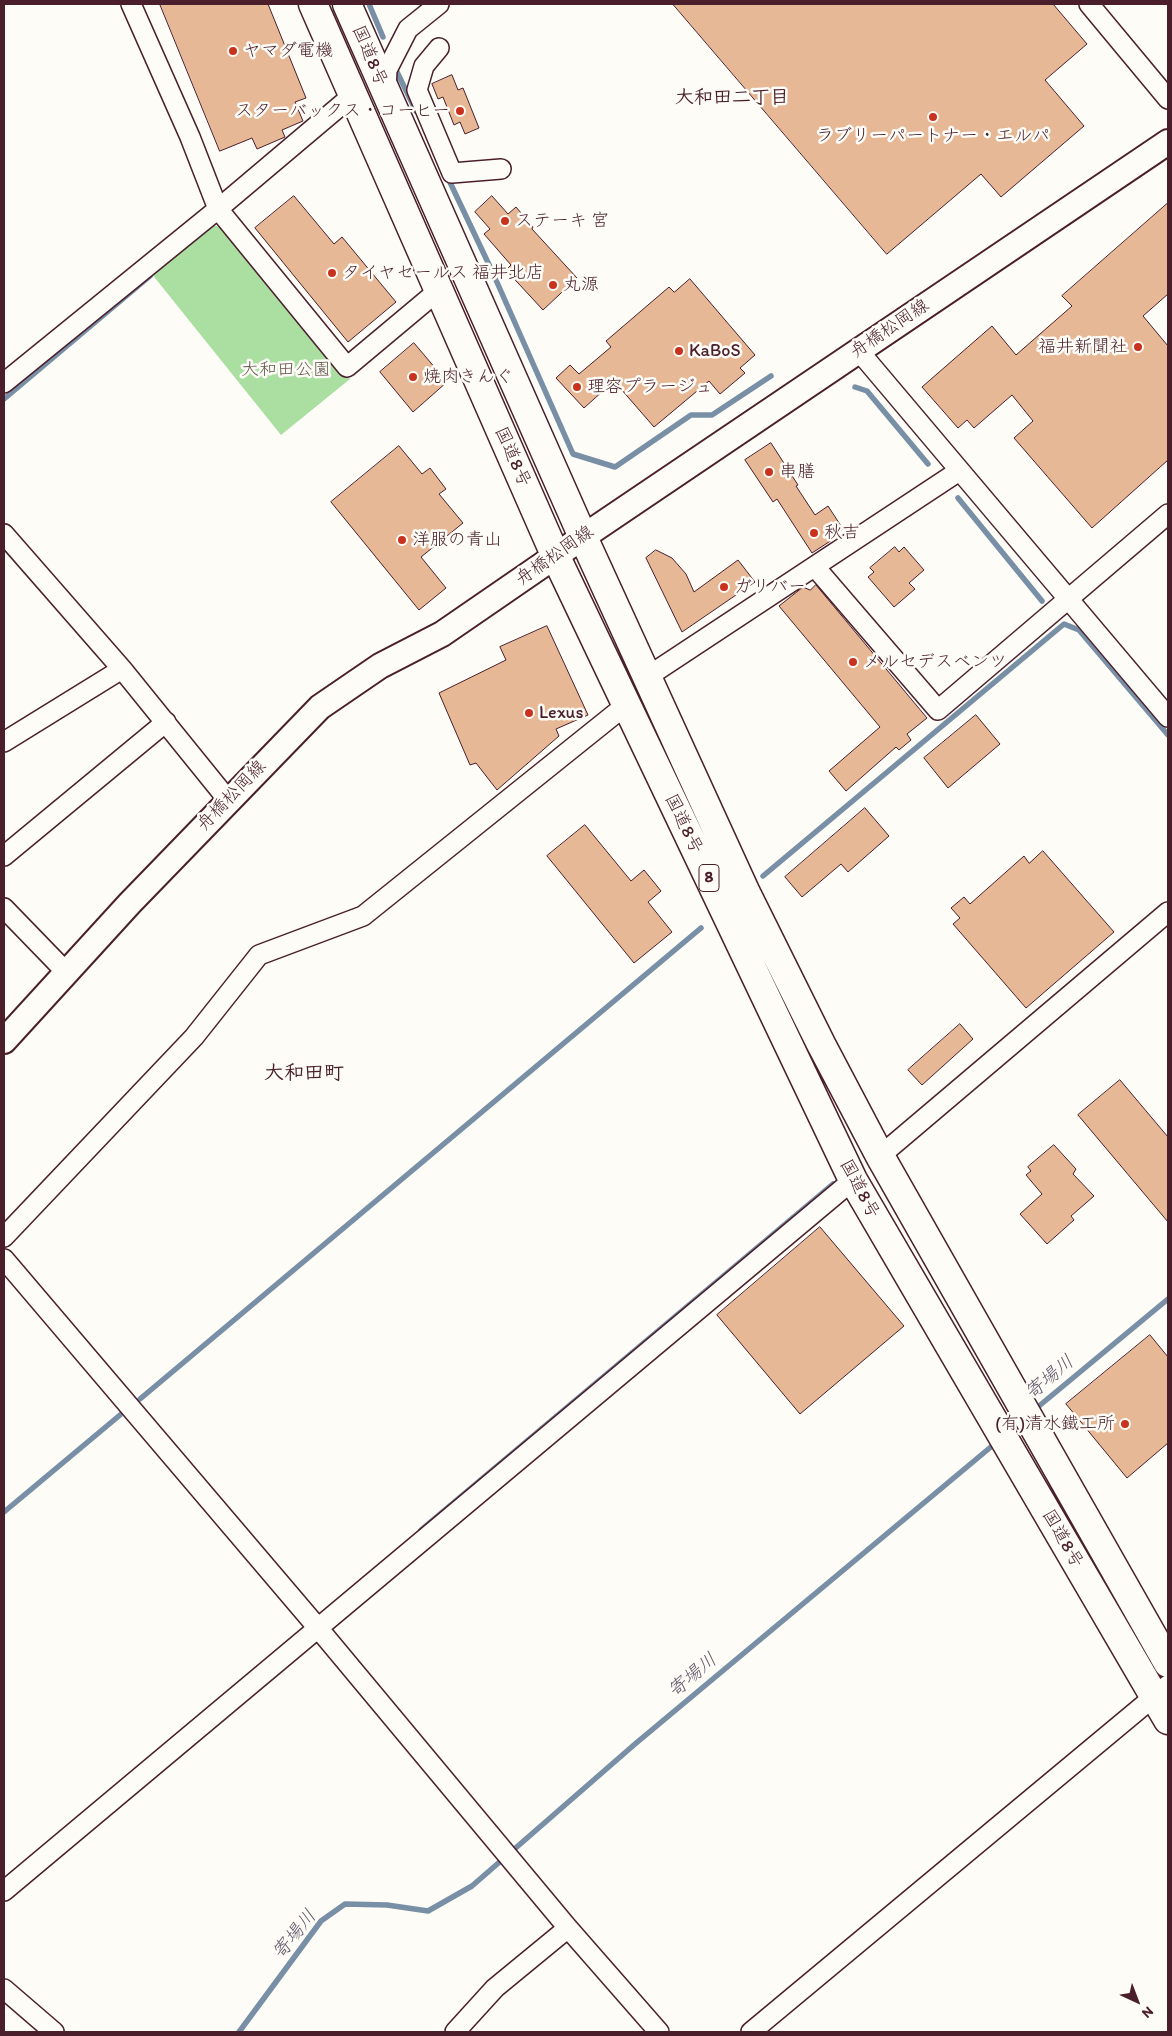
<!DOCTYPE html>
<meta charset="utf-8">
<style>
body{margin:0}
#map{position:relative;width:1172px;height:2036px;overflow:hidden;background:#fdfcf7;font-family:Itim,sans-serif}
canvas{display:block}
.frame{position:absolute;inset:0;border:5px solid #4a1f2b;pointer-events:none}
.north{position:absolute;left:1112px;top:1976px;width:50px;height:50px;-webkit-text-stroke:4px #fdfcf7;paint-order:stroke;rotate:137deg;font-size:14px;font-weight:700;line-height:20px;text-align:center;color:#4a1f2b}
.north::after{content:'';display:block;margin:auto;width:18px;height:22px;background:#4a1f2b;clip-path:polygon(50% 0,100% 100%,50% 72%,0 100%)}
</style>
<div id="map">
<canvas width="1172" height="2036"></canvas>
<div class="frame"></div>
<div class="north">N</div>
</div>
<script>
const context = document.querySelector('canvas').getContext('2d');
context.lineJoin = 'round';
function paint(path, color) {
  context.fillStyle = color;
  context.fill(path, 'evenodd');
}
function stroke(path, color, width, dash) {
  context.strokeStyle = color;
  context.lineWidth = width;
  context.lineCap = dash ? 'butt' : 'round';
  context.setLineDash(dash || []);
  context.stroke(path);
}
function label(font, color, halo, rows, align = 'center') {
  context.font = font + ' Itim,"Klee One",sans-serif';
  context.lineWidth = 5;
  context.setLineDash([]);
  context.textBaseline = 'middle';
  context.strokeStyle = halo;
  context.fillStyle = color;
  for (const [text, x, y, turn = 0] of rows) {
    context.save();
    context.translate(x, y);
    context.rotate((+turn || 0) * Math.PI / 180);
    context.textAlign = isNaN(turn) ? turn : align;
    if (halo) context.strokeText(text, 0, 0);
    context.fillText(text, 0, 0);
    context.restore();
  }
}
paint(new Path2D(`
 M212,225L230,229L350,379L281,435L151,273Z`), '#aadfa1');
stroke(new Path2D(`
 M369,4L383,37
 M397,72L416,111
 M447,176L492,271L573,454L615,467L691,415H712L771,376
 M855,387L867,391L928,464
 M4,399L150,276
 M958,498L1042,601
 M763,876L1064,624L1079,630L1168,735
 M140,1399L701,928
 M1033,1411L1168,1299
 M4,1512L120,1415
 M421,1530L833,1184
 M239,2032L321,1921L345,1904L387,1905L428,1911L472,1886L635,1744L998,1441`), '#788fa6', 5.5);
const building = new Path2D(`
 M160,4H268L306,98L295,102L303,121L282,130L285,137L257,149L252,138L220,151Z
 M673,4H1053L1087,44L1045,80L1084,126L1001,197L981,174L887,254Z
 M452,75L458,90L463,88L479,128L465,134L460,122L454,125L443,97L438,99L432,84Z
 M294,196L334,244L342,237L396,302L348,342L255,228Z
 M492,196L508,214L516,207L533,227L532,229L577,278L543,310L506,270L511,265L484,234L490,229L475,212Z
 M1168,203V294L1143,316L1168,346V460L1092,528L1014,438L1033,421L1012,395L974,428L967,420L958,428L922,387L992,326L1016,355L1072,306L1062,296Z
 M690,279L755,355L740,368L745,373L720,394L709,381L654,427L614,381L584,408L556,378L570,365L579,374L611,347L606,341L669,287L674,292Z
 M414,343L447,382L413,412L380,372Z
 M771,443L798,485L796,486L815,515L828,506L843,529L831,538L832,540L812,553L777,499L773,502L745,460Z
 M399,446L422,474L430,468L446,489L439,494L463,523L421,557L446,588L419,610L331,502Z
 M895,547L899,552L904,547L924,570L909,583L915,589L894,607L868,577L874,572L870,568Z
 M656,550L672,558L686,574L694,592L738,560L755,582L682,632L646,558Z
 M816,585L927,718L907,734L911,740L899,750L896,747L846,791L829,771L880,727L779,606L803,587L810,590Z
 M547,626L588,715L556,729L559,736L497,790L476,763L470,765L439,693L506,660L500,647Z
 M976,715L1000,744L948,788L924,758Z
 M865,808L889,836L848,872L841,864L802,897L785,877Z
 M585,825L631,881L644,870L661,891L648,902L672,932L634,963L547,856Z
 M1043,851L1114,932L1026,1008L953,924L960,918L951,908L964,897L970,904L1024,856L1029,863Z
 M960,1024L973,1039L922,1085L908,1070Z
 M1120,1080L1168,1137V1222L1078,1115Z
 M1054,1145L1076,1169L1073,1174L1094,1196L1071,1216L1074,1220L1047,1244L1020,1214L1042,1194L1026,1175L1031,1171L1028,1167Z
 M820,1227L904,1326L800,1414L717,1315Z
 M1150,1335L1168,1357V1443L1127,1478L1066,1404Z`);
paint(building, '#e6b896');
stroke(building, '#4a1f2b', 1);
const minor = new Path2D(`
 M131,4L190,137L218,209L347,367L439,290
 M1089,4L1168,99
 M439,48L424,66L417,90L452,173L501,169
 M386,90L387,70L408,29L439,4
 M858,350L1168,717
 M4,383L218,209L353,95
 M4,534L122,669L228,800
 M815,567L938,710L1168,514
 M647,677L959,471
 M4,742L122,669
 M4,856L166,722
 M4,908L66,972
 M880,1156L1168,912
 M4,1237L194,1037L259,955L363,916L626,705
 M4,1259L318,1628L568,1928L659,2032
 M4,1891L853,1180
 M4,1989L54,2032
 M455,2032L495,1988L568,1928
 M751,2032L1168,1685`);
const major = new Path2D(`
 M4,1041L130,903L320,707L380,666L442,634L583,537L1168,142`);
const highway = new Path2D(`
 M313,4L556,557L853,1180L1168,1720
 M347,4L583,537L746,893L821,1044L880,1156L1168,1663`);
stroke(minor, '#4a1f2b', 22);
stroke(major, '#4a1f2b', 28);
stroke(highway, '#4a1f2b', 31);
stroke(minor, '#fdfcf7', 19);
stroke(major, '#fdfcf7', 24);
stroke(highway, '#fdfcf7', 28);
for (const [x, y, r, color] of [
 [233,51,5,"#c8321e"],
 [460,111,5,"#c8321e"],
 [933,117,5,"#c8321e"],
 [505,221,5,"#c8321e"],
 [332,273,5,"#c8321e"],
 [553,285,5,"#c8321e"],
 [1138,347,5,"#c8321e"],
 [679,351,5,"#c8321e"],
 [413,377,5,"#c8321e"],
 [577,387,5,"#c8321e"],
 [769,472,5,"#c8321e"],
 [814,533,5,"#c8321e"],
 [402,540,5,"#c8321e"],
 [724,587,5,"#c8321e"],
 [853,662,5,"#c8321e"],
 [529,713,5,"#c8321e"],
 [1125,1424,5,"#c8321e"]
]) {
  const dot = new Path2D();
  dot.arc(x, y, r, 0, 2 * Math.PI);
  context.fillStyle = color;
  context.fill(dot);
  stroke(dot, '#fdfcf7', 2);
}
for (const [x, y, w] of [
 [709,878,20]
]) {
  const box = new Path2D();
  box.roundRect(x - w / 2, y - 13.5, w, 27, 4);
  context.fillStyle = '#fdfcf7';
  context.fill(box);
  stroke(box, '#4a1f2b', 1);
}
label('bold 16px', '#4a1f2b', null, [
 ["8",709,878]
]);
label('18px', '#4a1f2b', '#fdfcf7', [
 ["ヤマダ電機",243,51],
 ["スターバックス・コーヒー",450,111,"right"],
 ["ラブリーパートナー・エルパ",933,136,"center"],
 ["ステーキ 宮",515,221],
 ["タイヤセールス 福井北店",342,273],
 ["丸源",563,285],
 ["福井新聞社",1128,347,"right"],
 ["KaBoS",689,351],
 ["焼肉きんぐ",423,377],
 ["理容プラージュ",587,387],
 ["串膳",779,472],
 ["秋吉",824,533],
 ["洋服の青山",412,540],
 ["ガリバー",734,587],
 ["メルセデスベンツ",863,662],
 ["Lexus",539,713],
 ["(有)清水鐵工所",1115,1424,"right"]
], 'left');
label('18px', '#4a1f2b', '#fdfcf7', [
 ["国道8号",369,56,67],
 ["舟橋松岡線",890,329,-34],
 ["国道8号",512,457,66],
 ["舟橋松岡線",555,556,-35],
 ["舟橋松岡線",232,796,-46],
 ["国道8号",683,824,64],
 ["国道8号",859,1189,62],
 ["国道8号",1062,1539,60]
]);
label('18px', '#67594e', '#fdfcf7', [
 ["大和田公園",286,370]
]);
label('bold 19px', '#4a1f2b', '#fdfcf7', [
 ["大和田二丁目",732,98]
]);
label('italic 19px', '#615768', '#fdfcf7', [
 ["寄場川",1050,1378,-40],
 ["寄場川",693,1676,-40],
 ["寄場川",295,1935,-51]
]);
label('bold 20px', '#4a1f2b', '#fdfcf7', [
 ["大和田町",304,1074]
]);
</script>
